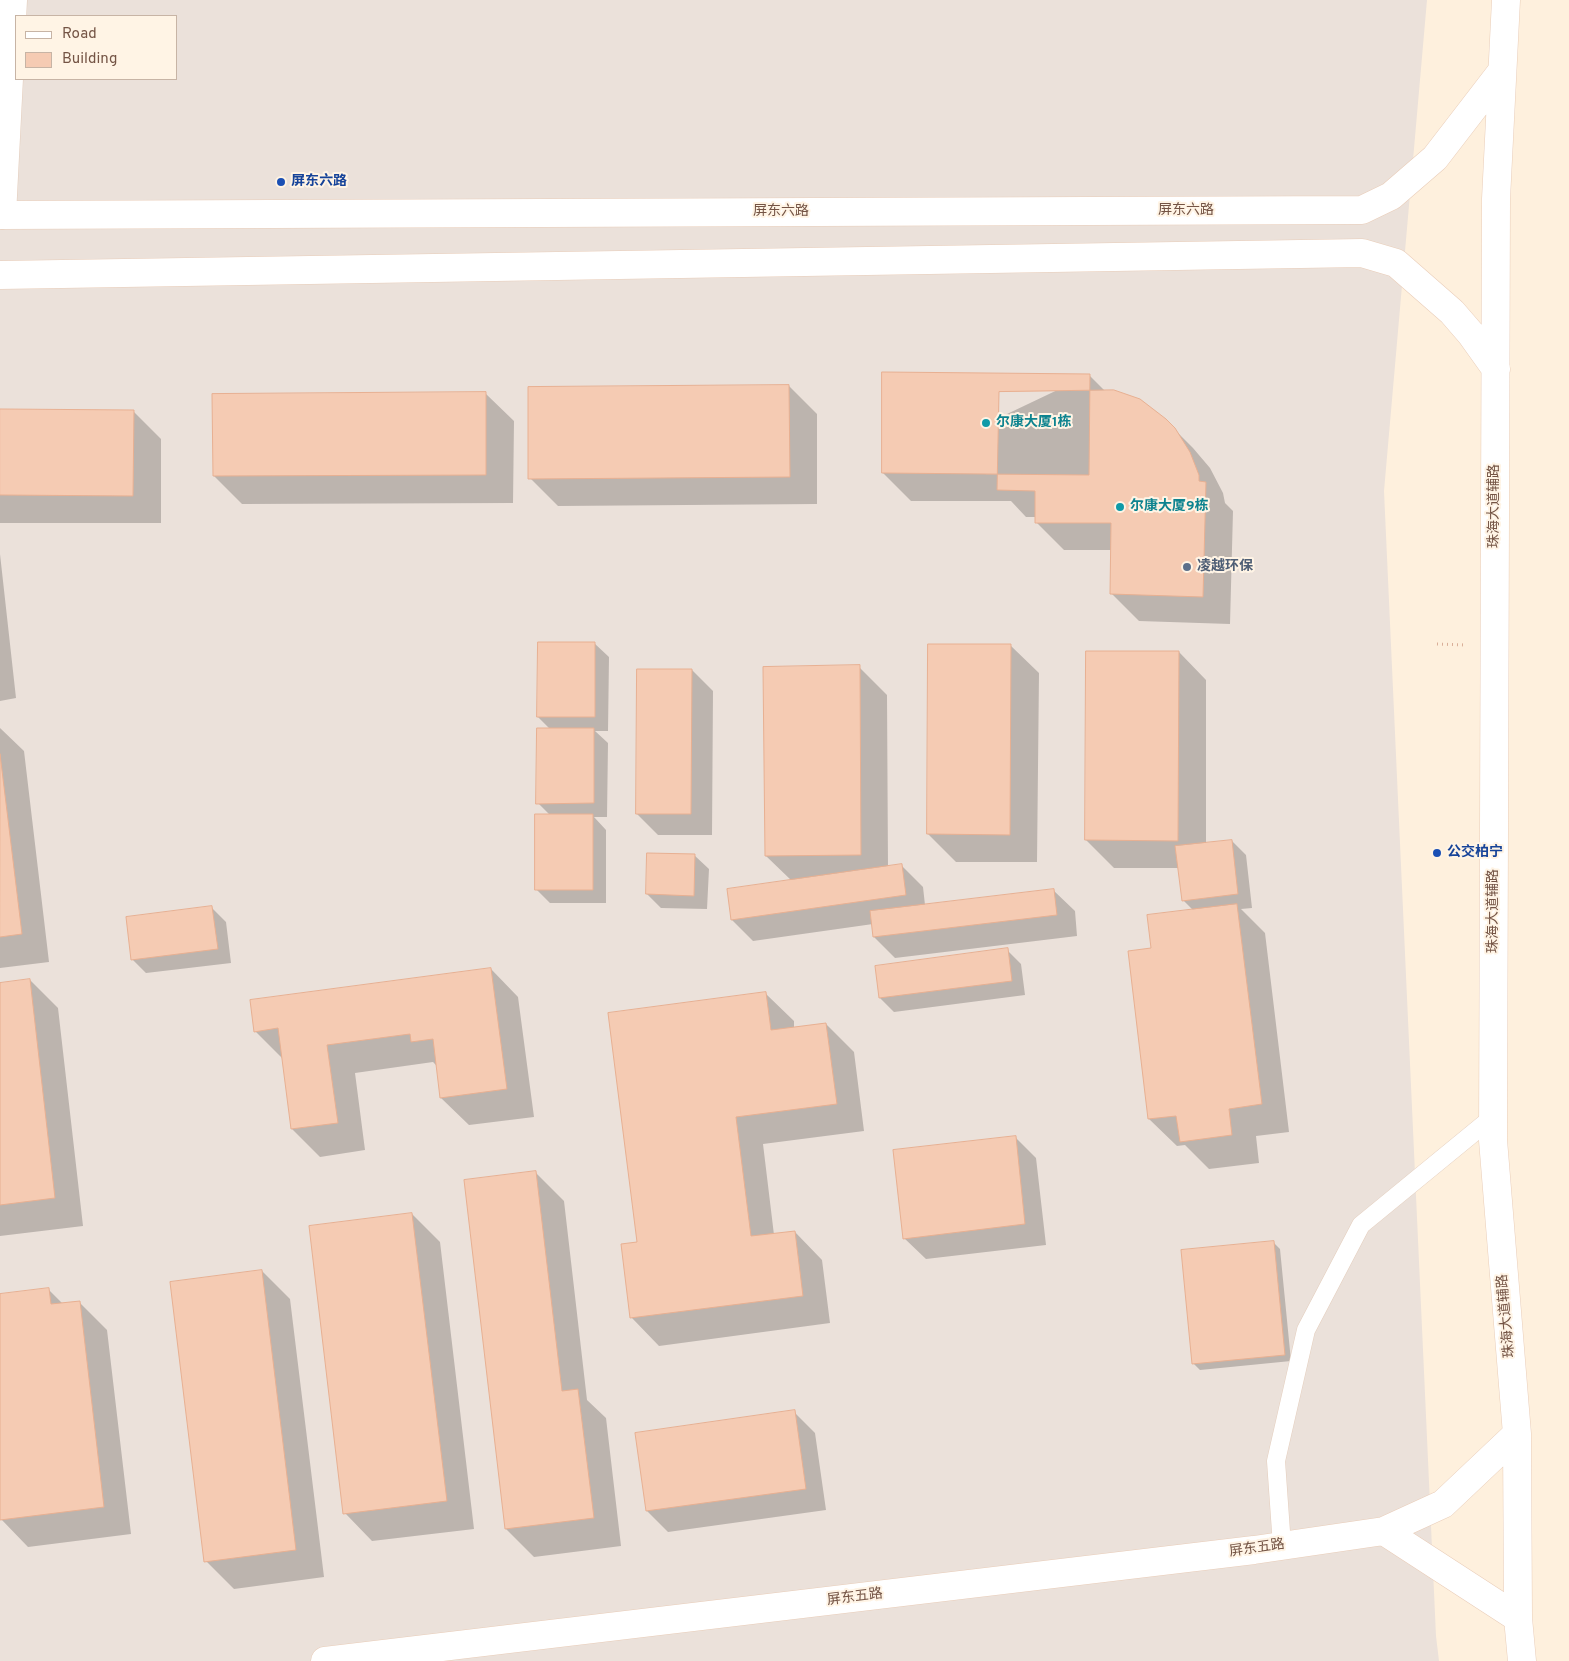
<!DOCTYPE html>
<meta charset="utf-8">
<style>
body{margin:0}
#map{position:relative;width:1569px;height:1661px;overflow:hidden;background:#fef0dd;font-family:Overpass,sans-serif}
canvas{display:block}
.legend{position:absolute;left:15px;top:15px;width:162px;height:65px;box-sizing:border-box;background:#fff4e5;border:1px solid #c7b4a5;margin:0;padding:6px 9px;list-style:none;font-size:15px;color:#745445}
.legend li{display:flex;align-items:center;gap:10px;height:25px}
.legend b{width:25px;border:1px solid #c7b4a5}
</style>
<div id="map">
<canvas width="1569" height="1661"></canvas>
<ul class="legend">
<li><b style="height:6px;background:#fff"></b>Road</li>
<li><b style="height:14px;background:#f5cbb3"></b>Building</li>
</ul>
</div>
<script>
const context = document.querySelector('canvas').getContext('2d');
context.lineJoin = 'round';
function paint(path, color) {
  context.fillStyle = color;
  context.fill(path, 'evenodd');
}
function stroke(path, color, width, dash) {
  context.strokeStyle = color;
  context.lineWidth = width;
  context.lineCap = dash ? 'butt' : 'round';
  context.setLineDash(dash || []);
  context.stroke(path);
}
function label(font, color, halo, rows, align = 'center') {
  context.font = font + ' Overpass,"Noto Sans SC",sans-serif';
  context.lineWidth = 4;
  context.setLineDash([]);
  context.textBaseline = 'middle';
  context.strokeStyle = halo;
  context.fillStyle = color;
  for (const [text, x, y, turn = 0] of rows) {
    context.save();
    context.translate(x, y);
    context.rotate((+turn || 0) * Math.PI / 180);
    context.textAlign = isNaN(turn) ? turn : align;
    if (halo) context.strokeText(text, 0, 0);
    context.fillText(text, 0, 0);
    context.restore();
  }
}
paint(new Path2D(`
 M0,0H1427L1384,491L1436,1636L1439,1661H0ZM16,16H176V79H16Z`), '#ebe1da');
paint(new Path2D(`
 M1089,375L1106,392L1165,420L1193,448L1210,468L1223,493L1225,503L1233,511L1230,624L1139,621L1111,593L1112,550H1064L1036,522V517H1026L1011,501H911L883,473Z
 M789,386L817,414V504L558,506L530,478Z
 M486,394L514,421L513,503L242,504L214,476Z
 M0,410L133,411L161,439V523H0Z
 M0,554L16,698L0,701Z
 M594,643L609,657L608,731H595L608,743L607,817H594L606,830V903H550L536,889L550,815L538,803L551,730L538,717Z
 M1011,646L1039,673L1037,862H956L928,834Z
 M1179,652L1206,680V844L1232,841L1246,855L1252,908L1241,909L1265,933L1289,1132L1256,1136L1259,1163L1209,1169L1185,1145L1177,1146L1149,1119L1153,949L1193,910L1183,900L1179,868H1114L1086,840Z
 M859,667L887,695L888,868L902,866L923,887L925,905L1053,890L1075,911L1077,936L895,958L874,937L873,924L753,941L732,920L728,890L792,881L766,856Z
 M692,670L713,691L712,835H658L637,814Z
 M0,728L24,751L49,962L0,968Z
 M694,855L709,869L707,909L661,908L647,894Z
 M212,908L226,922L231,963L146,973L132,959Z
 M1007,950L1021,964L1025,995L894,1012L880,998Z
 M491,969L518,997L534,1117L469,1125L441,1098L438,1067L433,1062L355,1073L365,1150L320,1157L292,1129L283,1059L255,1031Z
 M30,980L58,1008L83,1226L0,1236V984Z
 M766,994L794,1021V1028L826,1024L854,1052L864,1131L763,1144L774,1235L795,1232L822,1260L830,1323L659,1346L632,1318L638,1243Z
 M1015,1137L1036,1158L1046,1245L926,1259L904,1238Z
 M536,1173L564,1201L587,1400L606,1418L621,1546L534,1557L506,1529Z
 M412,1214L440,1242L474,1529L372,1541L345,1513Z
 M1273,1242L1280,1249L1291,1361L1200,1370L1193,1363Z
 M262,1271L290,1299L324,1577L234,1589L206,1561Z
 M49,1290L63,1304L79,1302L107,1330L131,1534L28,1547L1,1519L0,1296Z
 M794,1412L815,1433L826,1510L668,1532L647,1511L637,1434Z`), '#0003');
const building = new Path2D(`
 M882,372L1090,374L1089,475L882,473Z
 M789,385L790,477L528,479V387Z
 M1114,390L1140,399L1166,419L1175,428L1190,452L1199,475V481L1206,482L1203,597L1110,594L1111,523H1035V491L997,490L999,392Z
 M486,392V475L213,476L212,394Z
 M0,409L134,410L133,496L0,495Z
 M538,642H595V717H537Z
 M928,644H1011L1010,835L927,834Z
 M1086,651H1179L1178,841L1085,840Z
 M860,665L861,855L765,856L763,667Z
 M637,669H692L691,814H636Z
 M537,728H594V803L536,804Z
 M0,754L22,934L0,937Z
 M535,814H593V890H535Z
 M1232,840L1238,894L1182,901L1175,846Z
 M647,853L695,854L694,896L646,894Z
 M902,864L906,895L731,920L727,889Z
 M1054,889L1057,915L873,937L870,911Z
 M1237,904L1262,1104L1229,1109L1232,1135L1180,1142L1176,1116L1148,1119L1128,951L1151,948L1147,915Z
 M212,906L218,949L131,960L126,917Z
 M1008,948L1012,981L879,998L875,966Z
 M491,968L507,1089L440,1098L433,1039L411,1042L410,1034L327,1045L338,1123L291,1129L278,1028L254,1032L250,1000Z
 M30,979L55,1198L0,1205V983Z
 M766,992L771,1030L826,1023L837,1104L736,1117L751,1236L795,1231L803,1296L630,1318L621,1244L637,1242L608,1013Z
 M1016,1136L1025,1224L903,1239L893,1150Z
 M536,1171L562,1391L578,1389L594,1518L505,1529L464,1180Z
 M412,1213L447,1501L343,1514L309,1226Z
 M1274,1241L1285,1355L1192,1364L1181,1250Z
 M262,1270L296,1550L204,1562L170,1282Z
 M49,1288L51,1304L80,1301L104,1507L0,1520V1294Z
 M795,1410L806,1489L646,1511L635,1433Z`);
paint(building, '#f5cbb3');
stroke(building, '#e8b092', 1);
const lane = new Path2D(`
 M1282,1546L1276,1461L1306,1330L1361,1225L1494,1116`);
const street = new Path2D(`
 M2,215L13,0`);
const secondary = new Path2D(`
 M1506,0L1496,199L1493,1140L1517,1434L1518,1618L1522,1661
 M0,215L1362,210L1391,196L1435,158L1502,71
 M0,275L1362,253L1396,263L1452,312L1471,334L1496,369
 M1384,1531L1518,1618
 M325,1661L1254,1550L1384,1531L1443,1504L1517,1434`);
stroke(lane, '#e4cdbc', 19);
stroke(street, '#e4cdbc', 29);
stroke(secondary, '#e9cdb9', 29);
stroke(new Path2D(`
 M1437,644L1466,645`), '#d9ae97', 3, [1, 4]);
stroke(lane, '#fff', 18);
stroke(street, '#fff', 28);
stroke(secondary, '#fff', 28);
for (const [x, y, r, color] of [
 [281,182,5,"#1a4fb4"],
 [986,423,5,"#0f9aa8"],
 [1120,507,5,"#0f9aa8"],
 [1187,567,5,"#5c6f8a"],
 [1437,853,5,"#1a4fb4"]
]) {
  const dot = new Path2D();
  dot.arc(x, y, r, 0, 2 * Math.PI);
  context.fillStyle = color;
  context.fill(dot);
  stroke(dot, '#fff4e5', 2);
}
label('bold 14px', '#164399', '#fff4e5', [
 ["屏东六路",291,182],
 ["公交柏宁",1447,853]
], 'left');
label('14px', '#745445', '#fff4e5', [
 ["屏东六路",1186,211],
 ["屏东六路",781,212],
 ["珠海大道辅路",1495,506,-90],
 ["珠海大道辅路",1494,911,-90],
 ["珠海大道辅路",1507,1316,-95],
 ["屏东五路",1257,1549,-8],
 ["屏东五路",855,1598,-7]
]);
label('bold 14px', '#0d838f', '#fff4e5', [
 ["尔康大厦1栋",996,423],
 ["尔康大厦9栋",1130,507]
], 'left');
label('bold 14px', '#4e5e75', '#fff4e5', [
 ["凌越环保",1197,567]
], 'left');
</script>
